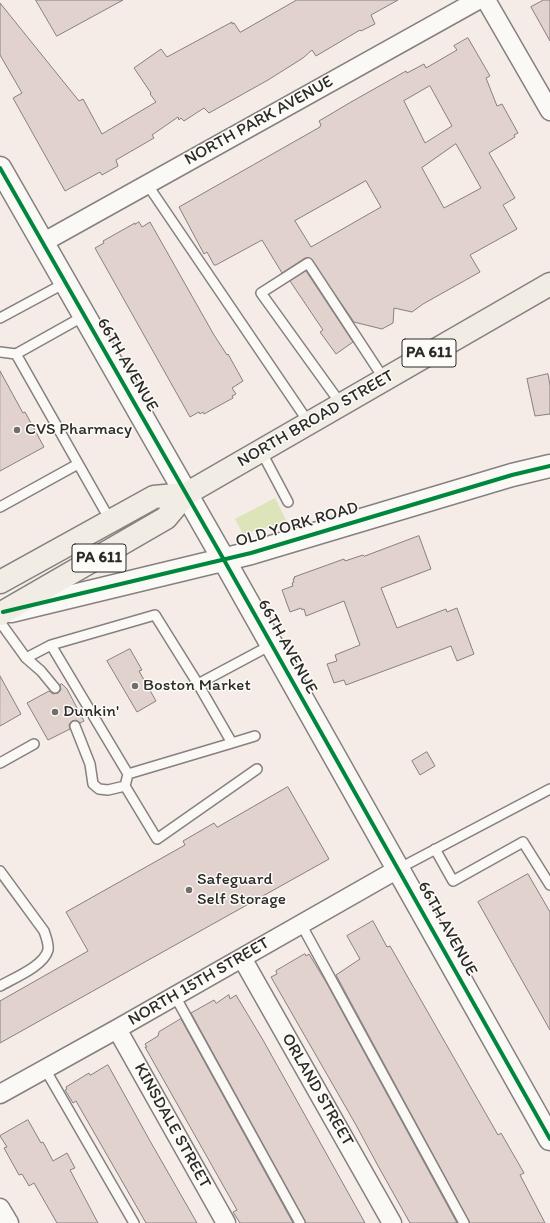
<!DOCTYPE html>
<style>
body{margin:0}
canvas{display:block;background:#f5ebe7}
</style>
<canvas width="550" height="1223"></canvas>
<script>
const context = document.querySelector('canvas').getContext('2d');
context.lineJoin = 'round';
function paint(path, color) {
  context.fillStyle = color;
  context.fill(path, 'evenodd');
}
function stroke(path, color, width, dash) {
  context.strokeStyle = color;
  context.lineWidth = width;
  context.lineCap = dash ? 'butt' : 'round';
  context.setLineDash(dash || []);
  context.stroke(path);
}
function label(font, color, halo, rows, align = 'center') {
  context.font = font + ' Itim,sans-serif';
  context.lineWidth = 3;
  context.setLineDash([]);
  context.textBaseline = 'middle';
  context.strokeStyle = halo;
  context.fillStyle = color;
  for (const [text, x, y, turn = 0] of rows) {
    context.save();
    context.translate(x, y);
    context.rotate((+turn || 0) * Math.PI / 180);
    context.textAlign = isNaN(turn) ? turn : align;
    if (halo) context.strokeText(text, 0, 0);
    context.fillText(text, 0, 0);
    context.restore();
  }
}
paint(new Path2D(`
 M275,498L287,522L243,534L235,519Z`), '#dde4b9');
const building = new Path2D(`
 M36,0H123L57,36Z
 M297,0H398L371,15L375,24L361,31L360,30L316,56L312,50L303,58L268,80L209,113L204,108L184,121L181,118L179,120L178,117L152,135L154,138L116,160L118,166L102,175L100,172L65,191L13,98L22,93L0,55V3L79,101L83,99L102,134L156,102L150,94L151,93L134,68L161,49L167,57L232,22V24L234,23L240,32Z
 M544,0H550V41L531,7Z
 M468,38L490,76L486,78L497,106L502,104L518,133L514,135L515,137L489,153L515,198L503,205L517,229L470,255L480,272L423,304L412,312L394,308L393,323L382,329L354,322L310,258H305L282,273L262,240L216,265H214L207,252L204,254L179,207L320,127V126L321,125L319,121L351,102L406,71L407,73L424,64L426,68L457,50L454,46ZM430,86L452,126L425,143L404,101ZM456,144L481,188L444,208L422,168ZM366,181L381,207L311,247L295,221Z
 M139,222L142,227L150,222L214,335L227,355L228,354L243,381L232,388L236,394L232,396L233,398L204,414L203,412L200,414L199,412L190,417L95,248L104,243L103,241L135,223V224Z
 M306,271L353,342L336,354L320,332L323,330L290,281Z
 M0,371L23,413L25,412L44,447L0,471Z
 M548,374L550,385V414L535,416L527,379Z
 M419,536L431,569L381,588L397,628L446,609L447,612L457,608L474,654L457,661L451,646L346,685L344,680L334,683L327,664L337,661L335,655L360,645L344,601L306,616L304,609L302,610L301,608L290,612L282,590L293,586L292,583L294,582L293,579L295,578L294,577L344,559L345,561L363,555L364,556Z
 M130,649L142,670L139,671L156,701L137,712L107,661Z
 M0,676L21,714L0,726Z
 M62,684L67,689L84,721L80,723L76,720L72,721L69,725L70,729L48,740L27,703L49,691L53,694L58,693L61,690L60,685Z
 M427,752L435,766L420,775L412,761Z
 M288,787L329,859L0,1043V1001L88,951L66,912L185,845L183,841L214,823L217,827Z
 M528,874L550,912V1030L478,902Z
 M373,921L387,947L390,946L498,1135L501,1133L524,1173L520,1175L545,1223H470L336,975L360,959L347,936Z
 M305,954L306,956L309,954L326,982L457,1223H410L377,1164L356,1125L271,977L277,974L276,971Z
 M229,995L230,999L236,995L263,1040L365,1223H306L191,1013L214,1000L216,1003Z
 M181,1019L293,1223H240L233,1212L237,1210L145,1047H147L145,1044L158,1036L159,1032Z
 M108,1065L150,1141L197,1223H146L76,1101L73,1103L65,1090L67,1089L66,1087L89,1073L90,1075Z
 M28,1120L41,1143L43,1142L53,1161L67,1153L75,1168L70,1170L98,1223H57L34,1183L29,1186L22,1174L19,1175L4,1148L7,1147L0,1136Z`);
paint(building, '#e1d2ce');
stroke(building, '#868180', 1);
const service = new Path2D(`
 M147,184L309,423
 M84,316L16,354L110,520
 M0,318L65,283
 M0,352L16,354
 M341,404L261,293L308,263L384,379
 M261,451L288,502
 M0,507L78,464
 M0,622L26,658L51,645L155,615L198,684
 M51,645L128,774
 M26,658L41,671L55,688
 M75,726L90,764L93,784L99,789L108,790L125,786
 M255,736L232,743L198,684L271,645
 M232,743L128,774L125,786L157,839L257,769
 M0,763L34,744
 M435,849L453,881L523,842L550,885
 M398,869L550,789
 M0,871L44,931C46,937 49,944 48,950C44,966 14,978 0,986
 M301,924L464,1223
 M175,996L300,1223
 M45,1069L134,1223`);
const minor = new Path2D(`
 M486,0L550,111
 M42,243L478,0
 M242,958L392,1223
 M117,1029L226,1223
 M0,1094L117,1029L398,869
 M0,1208L9,1223`);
const tertiary = new Path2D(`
 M0,168L224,560L550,1139
 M11,611L251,553L512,475L550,466`);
const primary = new Path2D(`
 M0,582L154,497L186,494
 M0,614L166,518L186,494L550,284`);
stroke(service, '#868180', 12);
stroke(minor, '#868180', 21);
stroke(tertiary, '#868180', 25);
stroke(primary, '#868180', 25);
stroke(service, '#faf9f6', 9);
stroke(minor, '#faf9f6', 18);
stroke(tertiary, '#faf9f6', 22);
stroke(primary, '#f1ece4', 22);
stroke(new Path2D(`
 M0,168L224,560L550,1139
 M3,612L251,553L512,475L550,466`), '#00873e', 4);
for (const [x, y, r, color] of [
 [17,430,4,"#726e6d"],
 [135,686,4,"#726e6d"],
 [55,712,4,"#726e6d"],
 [189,890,4,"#726e6d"]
]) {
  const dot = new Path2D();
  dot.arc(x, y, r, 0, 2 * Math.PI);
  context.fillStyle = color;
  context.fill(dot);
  stroke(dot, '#fdfcf7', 1.5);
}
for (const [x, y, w] of [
 [429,353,54],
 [99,558,54]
]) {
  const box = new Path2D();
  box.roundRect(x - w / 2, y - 14, w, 28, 3);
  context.fillStyle = '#fdfcf7';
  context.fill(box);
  stroke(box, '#2b2b2b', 1);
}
label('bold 16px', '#2b2b2b', null, [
 ["PA 611",429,353],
 ["PA 611",99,558]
]);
label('17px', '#2b2b2b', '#fdfcf7', [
 ["NORTH PARK AVENUE",259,121,-29],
 ["66TH AVENUE",127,365,60],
 ["NORTH BROAD STREET",316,419,-30],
 ["OLD YORK ROAD",297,525,-16],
 ["66TH AVENUE",287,647,61],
 ["66TH AVENUE",447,929,61],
 ["NORTH 15TH STREET",199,982,-30],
 ["ORLAND STREET",317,1090,60],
 ["KINSDALE STREET",172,1126,61]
]);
label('17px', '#2b2b2b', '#fdfcf7', [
 ["CVS Pharmacy",25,430],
 ["Boston Market",143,686],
 ["Dunkin'",63,712],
 ["Safeguard",197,880],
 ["Self Storage",197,900]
], 'left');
</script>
